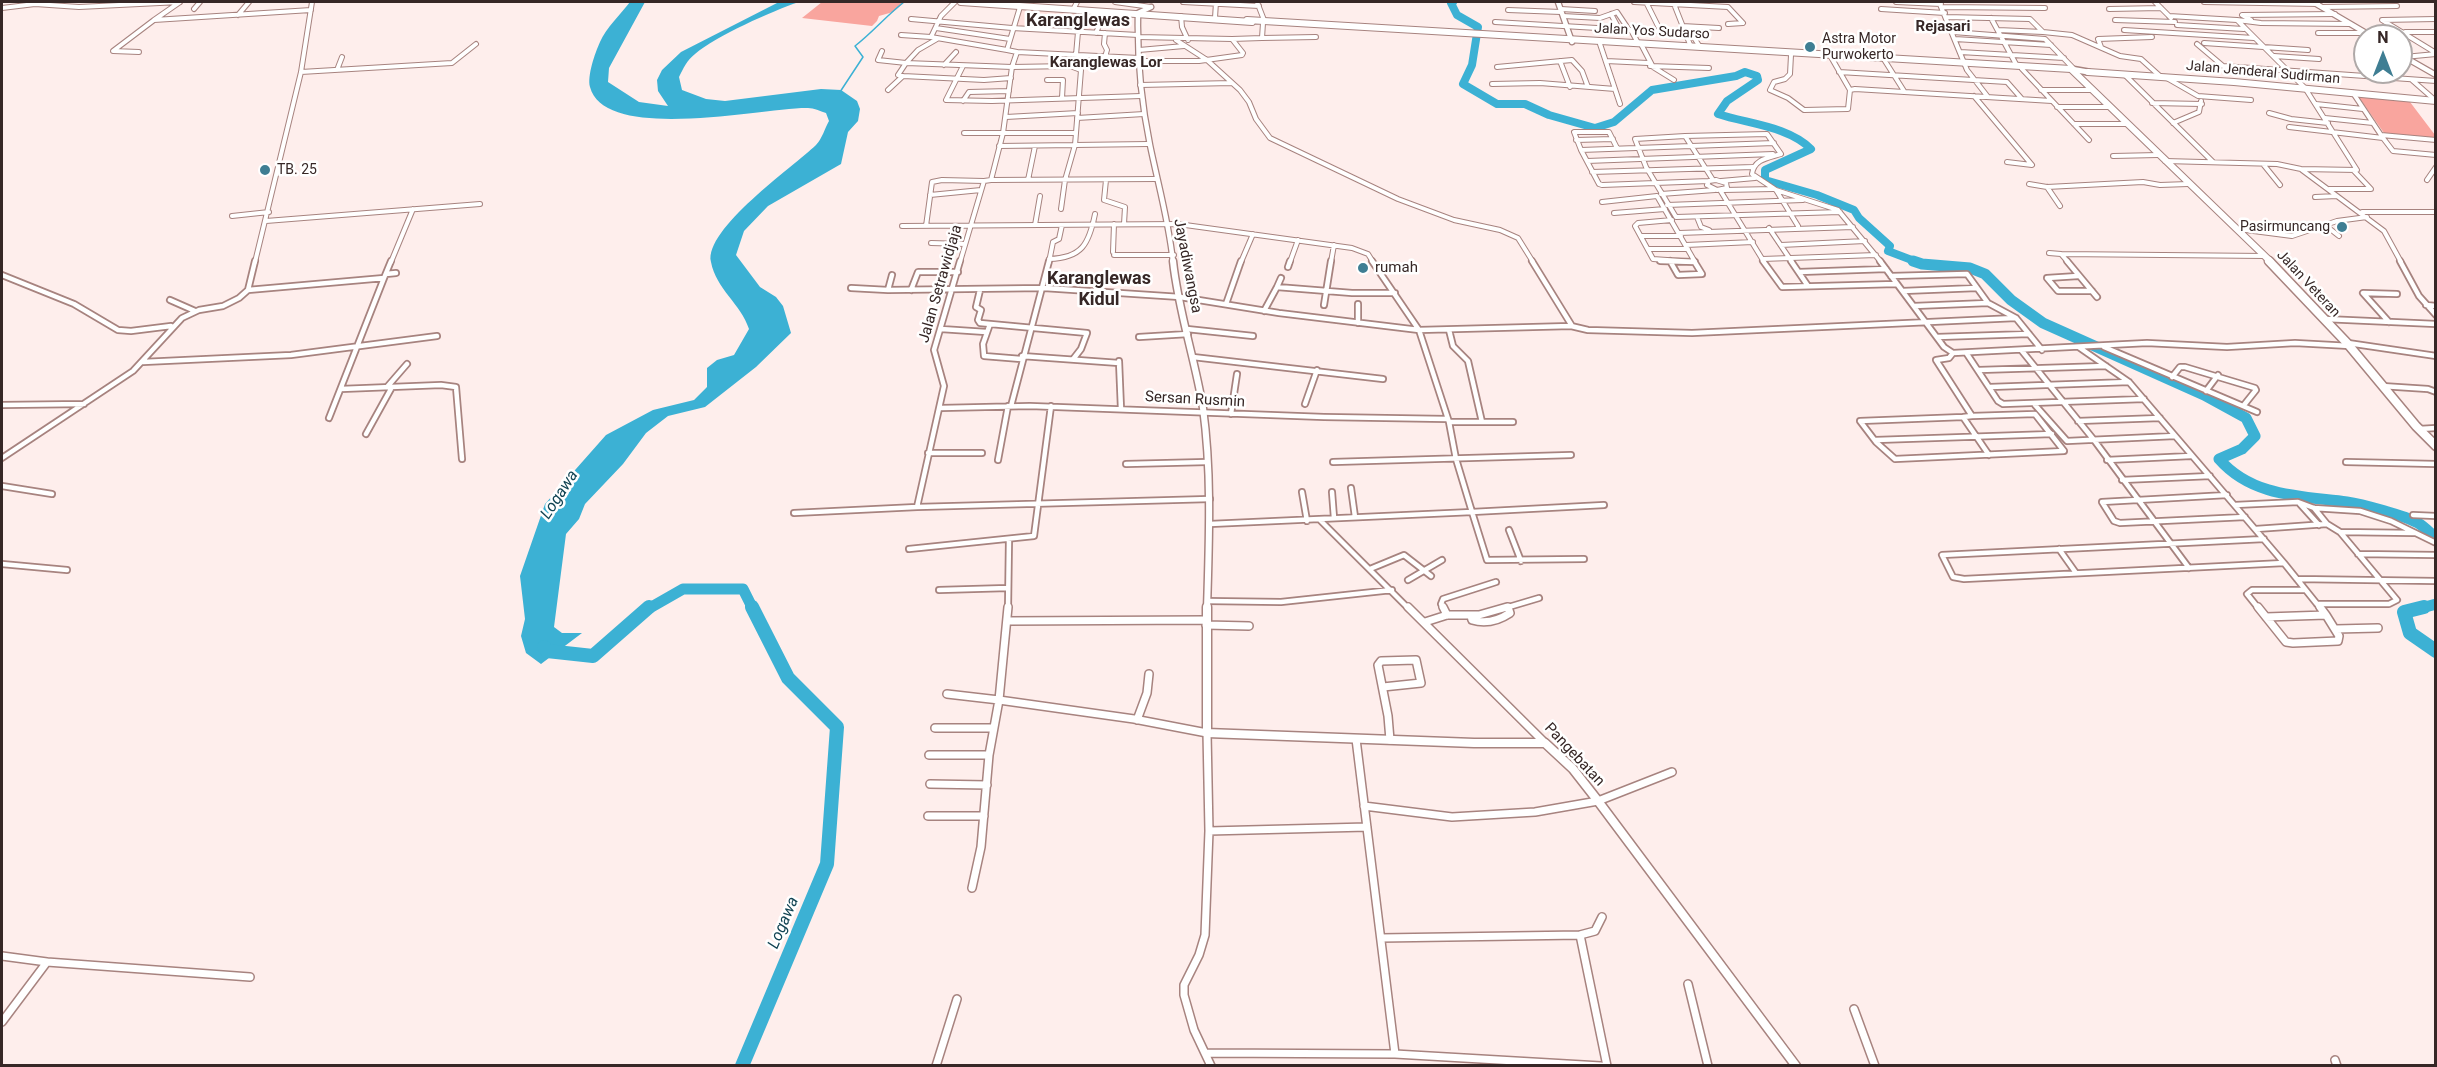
<!DOCTYPE html>
<style>
body{margin:0}
#map{position:relative;width:2437px;height:1067px;overflow:hidden;background:#feeeec;font-family:Roboto,sans-serif}
canvas{display:block}
.frame{position:absolute;inset:0;border:3px solid #362726;pointer-events:none}
.north{position:absolute;left:2353px;top:24px;width:60px;height:60px;box-sizing:border-box;background:#fff;border:2px solid #afa9a8;border-radius:50%;rotate:0deg;font-size:16px;font-weight:700;line-height:24px;text-align:center;color:#362726}
.north::after{content:'';display:block;margin:auto;width:21px;height:27px;background:#3f7e93;clip-path:polygon(50% 0,100% 100%,50% 72%,0 100%)}
</style>
<div id="map">
<canvas width="2437" height="1067"></canvas>
<div class="frame"></div>
<div class="north">N</div>
</div>
<script>
const context = document.querySelector('canvas').getContext('2d');
context.lineJoin = 'round';
function paint(path, color) {
  context.fillStyle = color;
  context.fill(path, 'evenodd');
}
function stroke(path, color, width, dash) {
  context.strokeStyle = color;
  context.lineWidth = width;
  context.lineCap = dash ? 'butt' : 'round';
  context.setLineDash(dash || []);
  context.stroke(path);
}
function label(font, color, halo, rows, align = 'center') {
  context.font = font + ' Roboto,sans-serif';
  context.lineWidth = 5;
  context.setLineDash([]);
  context.textBaseline = 'middle';
  context.strokeStyle = halo;
  context.fillStyle = color;
  for (const [text, x, y, turn = 0] of rows) {
    context.save();
    context.translate(x, y);
    context.rotate((+turn || 0) * Math.PI / 180);
    context.textAlign = isNaN(turn) ? turn : align;
    if (halo) context.strokeText(text, 0, 0);
    context.fillText(text, 0, 0);
    context.restore();
  }
}
paint(new Path2D(`
 M1020,7L1103,12L1097,32L1016,28Z`), '#ffe1de');
paint(new Path2D(`
 M822,2H905L893,12L879,16L877,21L872,26L802,18Z
 M2358,96L2410,102L2435,135V139L2384,133Z`), '#f9a59e');
paint(new Path2D(`
 M630,2H645L609,68L608,82L639,102L668,106L658,91L657,80L662,70L681,52L777,3L799,2C772,11 716,36 695,54C687,60 683,69 679,77L682,90L706,99L725,101L821,89L841,90L857,101L860,109L858,121L848,132L841,164L768,206L744,231L736,255L760,287L776,297L783,306L791,333L756,367L705,407L668,416L646,433L623,464L585,504L579,519L566,534L554,627L562,633H582L541,664L526,653L521,636L525,619L520,576L545,504L606,435L653,410L694,400L707,387V368L717,360L734,355L749,329C741,304 716,289 711,262C704,229 793,167 816,145C822,139 825,128 829,121L826,113C820,111 814,108 808,108C766,107 605,144 590,87C587,76 595,53 600,42C606,28 621,14 630,2Z`), '#3cb1d4');
stroke(new Path2D(`
 M840,92L863,57L855,46C873,32 886,16 904,2`), '#3cb1d4', 1.5);
stroke(new Path2D(`
 M1453,2L1451,3L1457,15L1478,27L1472,65L1463,84L1497,104H1525L1549,115L1595,128L1614,122L1652,90L1736,76L1745,72L1757,76L1758,80L1727,101L1718,114C1748,124 1788,126 1811,149L1765,170V180L1817,195L1854,210L1859,218L1890,246L1888,251L1917,262`), '#3cb1d4', 8);
stroke(new Path2D(`
 M1913,261L1922,264L1970,268L1985,274L2011,300L2043,323L2204,395L2246,418L2255,436L2242,449L2219,459C2252,497 2301,496 2347,502C2361,504 2406,516 2418,523C2425,527 2430,533 2436,538
 M648,609L683,589H743L753,609
 M2418,609L2436,604`), '#3cb1d4', 11);
stroke(new Path2D(`
 M2424,607L2404,612L2410,633L2436,651
 M544,647L547,651L593,656L649,607
 M742,1066L827,864L837,727L788,678L752,607`), '#3cb1d4', 14);
const minorFar2 = new Path2D(`
 M180,2L154,20L311,10
 M955,2L941,16L931,37L1007,50
 M1115,2L1151,7
 M1183,2L1259,6
 M1257,2L1264,20
 M1634,2L1728,7L1743,23L1728,24
 M1646,2L1661,32
 M1896,2L1941,4
 M1939,2L1967,70L1988,97
 M2155,2L2171,18
 M2204,2L2318,4
 M1674,4L1691,47
 M1942,7L2045,8
 M2322,7L2397,6
 M2,8L35,4L79,7L180,2
 M194,9L200,2
 M1561,9L1595,11
 M1881,9L1945,13
 M2109,9L2161,8
 M1073,10L1077,2
 M1508,10L1561,12
 M1611,14L1619,29
 M238,15L249,2
 M1181,16L1182,27L1188,40
 M1563,16L1600,18L1617,12L1629,30
 M2169,16L2237,20
 M1946,17L2030,19L2043,32L2072,35L2120,56L2141,59L2161,77
 M1215,18L1216,2
 M1991,18L2017,66
 M911,19L1012,28L1138,35
 M2436,19L2382,20L2436,53
 M2115,20L2175,22
 M2251,20L2242,15L2335,14
 M1495,22L1631,30L1638,43
 M2177,25L2244,29
 M1682,26L1719,28
 M936,28L1010,39
 M1631,30L1691,33L1700,47
 M1998,30L2043,32
 M2124,30L2254,38
 M1953,32L2045,39L2074,69
 M2405,32H2436
 M1096,33L1105,11
 M1105,33L1104,44L1107,50L1105,57
 M2318,33H2365
 M901,35L931,37
 M1138,37L1232,39
 M1262,38L1316,37
 M937,39L918,50L906,63L1012,67L1070,66L1081,70L1076,133H964
 M1955,39L2051,45
 M1176,40L1207,60L1240,90L1249,102L1256,119L1270,138L1398,199L1454,220L1500,230L1518,238L1533,262
 M2204,43L2308,50
 M1600,44L1620,104
 M2197,44L2223,66L2436,81
 M1642,46L1653,67L1674,80
 M2101,47L2098,39L2152,37
 M1139,50L1184,46
 M882,51L878,60L906,63
 M139,52L113,51L154,20
 M1017,52L1139,58
 M1960,52L2064,58
 M1076,55L1078,32
 M1791,55L1790,74L1785,79L1774,82L1770,90L1788,98L1804,110L1848,109L1850,90L1855,89L2052,101
 M2274,56L2319,59
 M1831,57L1850,90
 M2404,57L2436,54
 M1139,61H1199L1242,55L1243,53L1232,39L1262,38L1263,23
 M1560,61L1570,87
 M1606,61L1648,63
 M1885,61L1904,91
 M944,65L956,52
 M963,66L946,100L992,101L1141,96
 M1650,66L1709,68
 M1497,67L1572,60L1582,71L1588,87
 M2022,69L2089,140
 M337,70L342,57
 M301,72L452,63L476,44
 M1839,72L2007,82L2022,99
 M2125,75L2213,162
 M903,76L984,80L1011,78
 M2165,77L2198,96L2251,100
 M1047,80H1063L1062,98
 M2412,80L2436,101
 M1492,84L1540,83L1615,89
 M1140,85L1232,83
 M888,90L903,76L898,75L906,63
 M2041,90H2091
 M1974,96L2032,165L2007,162
 M963,101L969,92L1009,91
 M2152,103L2202,104
 M2316,104L2363,109
 M2057,107H2108
 M2269,113L2291,119L2328,123
 M1006,117L1078,113
 M1077,118L1144,114
 M2325,118L2373,123
 M2173,123L2199,112L2201,101
 M2074,124H2126
 M2289,127L2383,138L2353,93
 M1076,133L1075,145L1148,144
 M2381,135L2436,140
 M1685,136L1635,139L1646,167L1676,217L1840,212
 M2383,138L2393,151L2436,155
 M1576,140L1613,139
 M999,146L1075,145L1065,180L1061,209
 M1581,150L1574,132H1609L1617,148
 M2113,156L2158,155
 M1587,161L1773,154
 M2165,161L2277,164L2301,169L2357,170L2305,88L2237,20L2261,23L2350,24
 M2263,164L2280,185
 M2302,170L2384,231L2401,262
 M1592,172L1753,167
 M991,180L1156,179
 M1028,180L1035,146
 M1106,180L1104,200L1125,207L1124,224
 M1713,180L1685,136L1767,134L1781,154C1768,158 1754,159 1752,174L1776,190L1838,210L1881,262
 M1716,180L1726,183L1727,188L1717,190L1707,185L1709,181Z
 M2427,180L2436,167
 M1709,181L1602,185L1599,184L1581,150L1774,143
 M1721,181L1755,178
 M2029,184L2047,187L2143,182L2160,185L2188,184
 M2047,187L2060,206
 M2329,189H2371L2354,171
 M1720,190L1764,262
 M1724,190L1773,189
 M1776,190L1798,226
 M1661,194L1715,190
 M930,195L981,190
 M2315,197L2337,196
 M1602,202L1657,196L1695,262
 M1667,205L1803,200
 M2362,212H2436
 M1614,213L1665,209
 M232,216L269,212
 M1697,217L1701,227L1709,230
 M1672,220L1638,223L1635,226L1653,259L1695,262
 M266,221L480,204
 M1035,225L1040,196
 M2325,225L2339,236
 M902,226L1178,224L1352,248L1368,254L1373,262
 M926,226L932,182L942,180L984,181
 M1769,228L1792,262
 M2238,229L2292,236L2337,221L2367,217
 M1679,233L1853,227
 M1642,236H1681
 M931,243L965,244
 M1686,245L1753,242
 M1781,245L1865,241
 M1649,249H1688
 M1113,252L1114,224
 M2049,253L2061,254L2068,262
 M2061,254L2265,256
 M1114,255H1174
 M1049,259C1082,258 1089,244 1095,214
 M1762,259L1876,255
 M255,262L301,72L312,2
 M391,262L413,209
 M960,262L984,181L991,180L1003,133L1012,67L1017,52L1007,50L1020,7
 M1049,262L1053,242L1059,239L1062,225
 M1241,262L1253,234
 M1290,262L1298,240
 M1331,262L1334,245`);
const minorFar1 = new Path2D(`
 M960,261L934,350L944,386L917,507L1210,499
 M1532,261L1572,326
 M1660,261L1695,262
 M1670,261L1678,275L1702,274L1694,261
 M1763,261L1782,287L1896,284
 M1791,261L1808,286
 M1880,261L1944,347L1953,353L2147,343L2227,347L2295,343L2350,346
 M2067,261L2097,297
 M2400,261L2419,296L2436,315
 M1288,267L1290,261
 M1799,272L1886,269
 M386,274L396,273
 M2,275L74,304L118,330L131,331L171,326
 M892,275L888,290L1044,288L1180,297L1279,313L1419,330L1571,326L1588,330L1692,333L2016,318
 M1891,276L1967,274L1988,303L2016,318L2042,350
 M2078,276L2047,278L2058,291H2092
 M384,278L391,261
 M1277,287L1281,278
 M851,288L888,290
 M248,290L384,278L329,418
 M911,290L918,272H958
 M980,290L976,307L981,310L978,320L980,323L1087,333L1081,349L1074,358
 M1903,291L1977,288
 M170,300L195,311
 M1226,304L1241,261
 M1358,304V323
 M1324,305L1331,261
 M2426,305L2436,306
 M1914,306L1988,303
 M1264,311L1277,287L1352,293H1395
 M2325,319L2436,324
 M2389,322L2363,293L2397,294
 M990,324L983,344L984,356L1021,359
 M941,329L986,332
 M1187,329L1253,336
 M1449,330L1453,346L1468,361L1482,422
 M1139,337L1188,334
 M1937,337L2029,334
 M2348,343L2436,356
 M2104,347L2257,412
 M2080,348L2129,382L2284,563L1964,579L1953,577L1942,555L2264,539
 M2022,351L2094,440L2189,568
 M1953,353L1949,358L1936,360L1972,416L1963,417L1989,455
 M1967,354L1998,401L2003,404L2144,399
 M1022,356L1119,363
 M1193,357L1383,379
 M1119,361L1121,409
 M143,362L291,355L437,336
 M1979,370L2106,366
 M2172,377L2180,367H2185L2255,388L2256,390L2244,405
 M2382,386L2428,389L2436,392
 M387,387L407,364
 M1990,387L2129,382
 M341,389L441,385L456,387L462,459
 M2206,391L2218,375
 M1305,404L1317,370
 M2,405L84,404
 M2035,405L2067,441L2175,436
 M1011,406L1049,261
 M941,408L1030,406L1324,417L1447,419
 M1231,414L1237,374
 M1963,417L1860,421L1876,442L1895,459L2064,451L2035,414L1972,416
 M2078,421L2160,418
 M1449,422H1513
 M2419,429L2436,428
 M366,434L392,387
 M1876,440L2052,434
 M928,453H982
 M2,458L133,371L182,318L199,310L223,306L239,298L248,290L255,261
 M998,460L1008,406
 M2107,460L2191,456
 M1333,462L1571,455
 M2346,462L2436,464
 M1126,464L1207,462
 M2122,480L2210,476
 M2,486L52,494
 M1351,488L1355,517
 M1302,492L1307,521
 M1332,492L1334,518
 M2227,495L2102,502L2114,521L2120,523L2245,517
 M2300,504L2319,525
 M2235,505L2298,502L2314,508L2360,511L2391,521L2436,543
 M2314,508L2327,524
 M794,513L917,507
 M2413,515L2436,516
 M1320,520L1409,609
 M1210,524L1472,512L1456,459L1449,422L1419,330L1372,261
 M2256,529L2327,524L2340,532L2397,600L2389,604H2317
 M1509,530L1521,561
 M2340,532L2414,533
 M909,549L1034,536L1051,406
 M2059,549L2076,573
 M2358,554L2436,555
 M1584,559L1487,560L1472,512L1604,505
 M2284,563L2321,609
 M2,564L67,570
 M1370,569L1404,555L1431,576
 M2297,579L2436,581
 M1408,580L1442,560
 M939,590L1008,588
 M1207,601L1281,602L1392,590
 M1008,609L1009,539
 M1444,609L1441,604L1443,599L1496,582
 M1502,609L1539,598
 M2259,609L2247,594L2252,590H2305`);
const minor = new Path2D(`
 M1408,607L1544,742
 M1443,607L1447,615
 M2258,607L2286,642L2293,643L2338,641L2339,636L2326,615
 M1471,616L1472,620C1485,624 1498,621 1510,613L1508,607
 M2266,617L2326,615L2320,607
 M1008,621L1206,620
 M1425,622L1447,615H1479L1507,607
 M1206,625L1249,626
 M2336,629L2378,628
 M1383,687L1421,683L1416,660L1381,661L1378,665L1388,716L1390,740
 M947,694L999,700L1008,607
 M1137,720L1147,693L1149,674
 M935,728H992
 M1356,739L1395,1054L1601,1066
 M929,755H989
 M930,784L987,785
 M1364,806L1452,817L1535,812L1598,801L1672,772
 M928,816H984
 M1209,831L1367,827
 M972,888L981,847L989,755L999,700L1134,719L1207,733L1209,831L1205,935L1199,955L1184,985V995L1194,1030L1211,1066
 M1580,935L1607,1066
 M1381,938L1580,935L1595,931L1602,917
 M2,956L47,962L2,1022
 M47,962L250,977
 M1688,984L1708,1066
 M1854,1009L1875,1066
 M1207,1053L1395,1054
 M2335,1060L2337,1066
 M936,1066L957,999`);
const tertiaryFar2 = new Path2D(`
 M1558,2L1572,42
 M2313,2L2371,36
 M1151,7L1138,13C1137,58 1141,101 1150,145C1158,184 1169,222 1173,262
 M2401,55L2436,75`);
const tertiaryFar1 = new Path2D(`
 M1173,261C1178,310 1195,359 1203,408C1212,474 1209,542 1207,609`);
const tertiary = new Path2D(`
 M1207,607V733L1474,743H1545L1573,769L1598,801L1796,1066`);
const secondary = new Path2D(`
 M2071,69L2088,72`);
const primary = new Path2D(`
 M2088,72L2234,82L2436,101`);
const trunkFar1 = new Path2D(`
 M961,2L1252,22
 M1247,20L2071,69L2271,262`);
const trunk = new Path2D(`
 M2269,261L2347,343L2416,426L2436,446`);
stroke(minorFar2, '#a7837f', 6);
stroke(minorFar1, '#a7837f', 8);
stroke(minor, '#a7837f', 10);
stroke(tertiaryFar2, '#a7837f', 7);
stroke(tertiaryFar1, '#a7837f', 9);
stroke(tertiary, '#a7837f', 11);
stroke(secondary, '#a7837f', 8);
stroke(primary, '#a7837f', 8);
stroke(trunkFar1, '#a7837f', 8);
stroke(trunk, '#a7837f', 11);
stroke(minorFar2, '#fff', 4);
stroke(minorFar1, '#fff', 4.5);
stroke(minor, '#fff', 7);
stroke(tertiaryFar2, '#fff', 4.5);
stroke(tertiaryFar1, '#fff', 6);
stroke(tertiary, '#fff', 8);
stroke(secondary, '#fff', 5);
stroke(primary, '#fff', 6);
stroke(trunkFar1, '#fff', 6);
stroke(trunk, '#fff', 8);
for (const [x, y, r, color] of [
 [1810,47,6,"#3f7e93"],
 [265,170,6,"#3f7e93"],
 [2342,227,6,"#3f7e93"],
 [1363,268,6,"#3f7e93"]
]) {
  const dot = new Path2D();
  dot.arc(x, y, r, 0, 2 * Math.PI);
  context.fillStyle = color;
  context.fill(dot);
  stroke(dot, '#fff', 2);
}
label('14px', '#362726', '#fff', [
 ["Jalan Yos Sudarso",1652,32,3],
 ["Jalan Jenderal Sudirman",2263,73,5],
 ["Jalan Veteran",2308,284,47]
]);
label('14px', '#362726', '#fff', [
 ["Astra Motor",1822,39],
 ["Purwokerto",1822,55],
 ["TB. 25",277,170],
 ["Pasirmuncang",2330,227,"right"]
], 'left');
label('bold 15px', '#362726', '#fff', [
 ["Rejasari",1943,27],
 ["Karanglewas Lor",1106,63]
]);
label('15px', '#362726', '#fff', [
 ["Jayadiwangsa",1187,266,79],
 ["Jalan Setrawidjaja",941,284,-74],
 ["Sersan Rusmin",1195,400,3],
 ["Pangebatan",1574,755,47]
]);
label('15px', '#362726', '#fff', [
 ["rumah",1375,268]
], 'left');
label('italic 16px', '#124453', '#fff', [
 ["Logawa",560,495,-57],
 ["Logawa",784,923,-67]
]);
label('bold 18px', '#362726', '#fff', [
 ["Karanglewas",1078,21]
]);
label('bold 18px', '#362726', '#fff', [
 ["Karanglewas",1099,279],
 ["Kidul",1099,300]
]);
</script>
